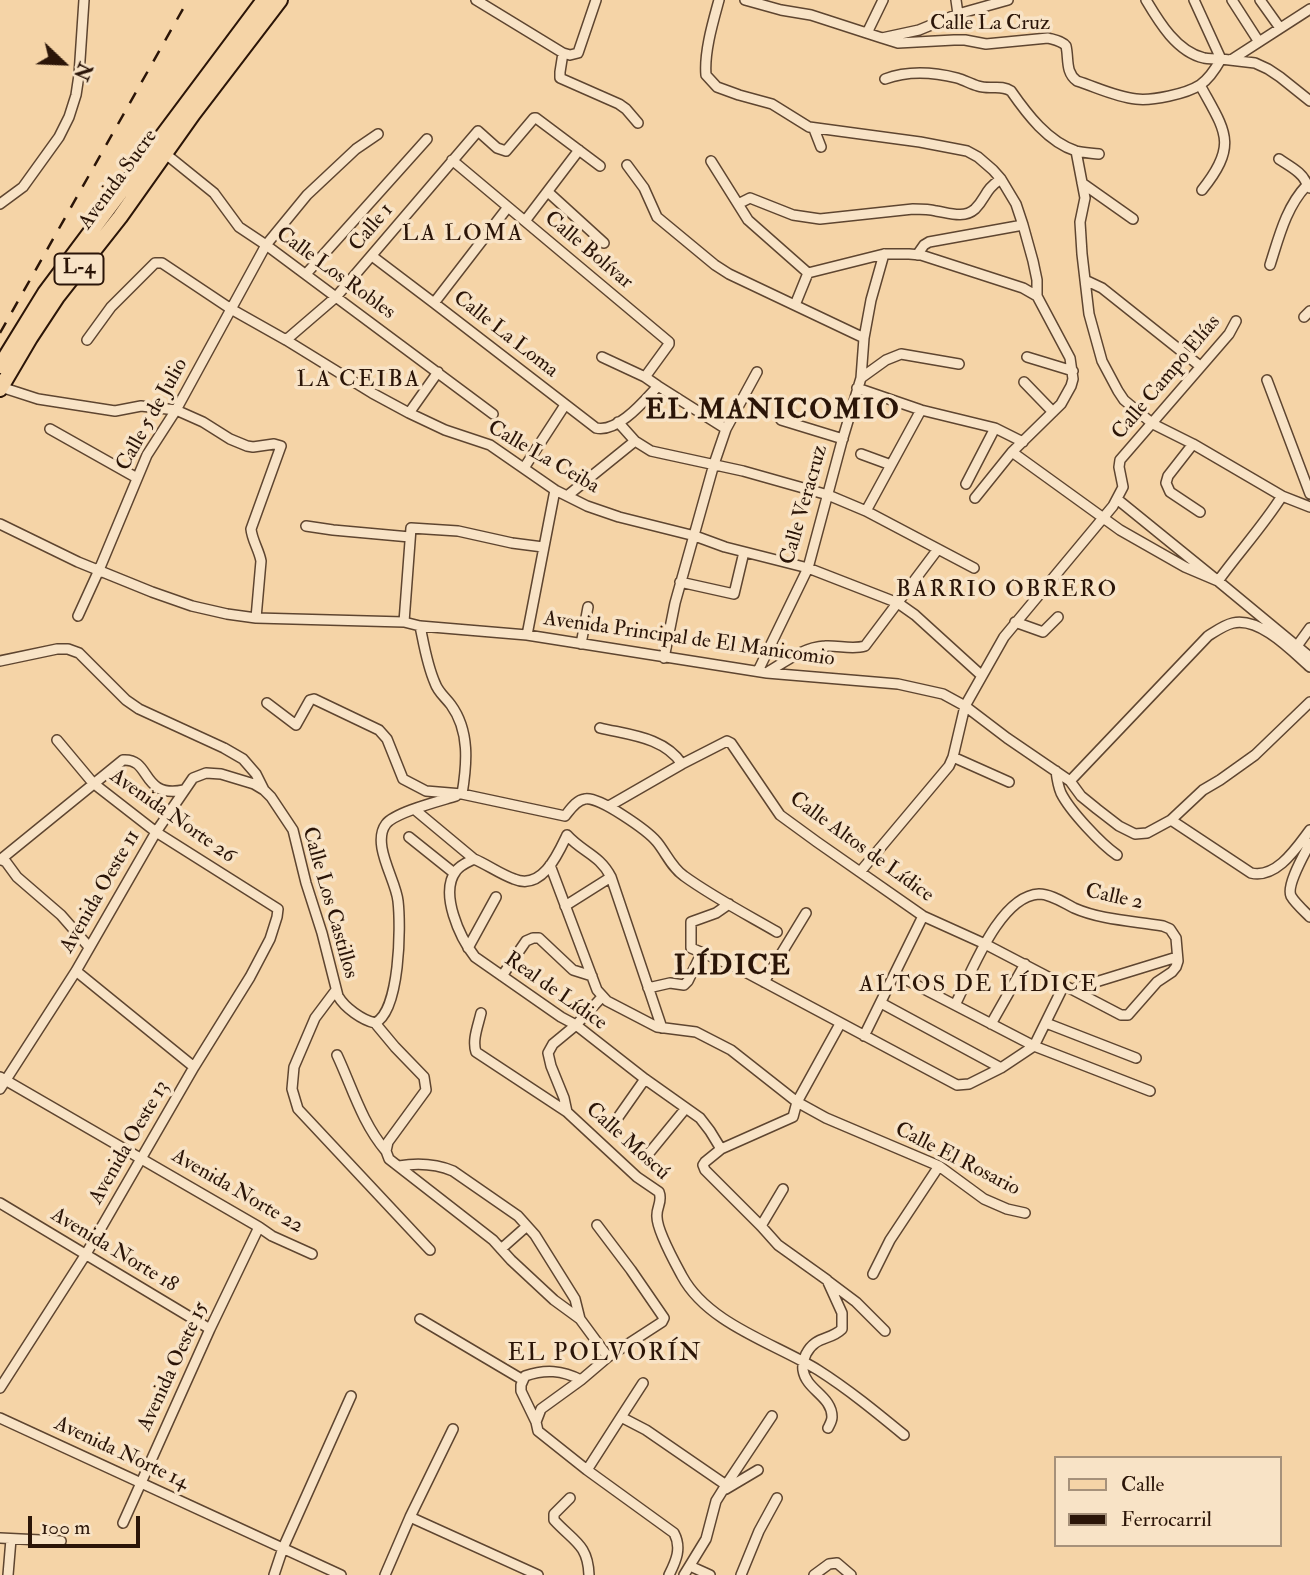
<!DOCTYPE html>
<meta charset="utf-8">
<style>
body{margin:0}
#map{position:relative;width:1310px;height:1575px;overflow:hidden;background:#f5d4a7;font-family:"IM FELL Double Pica",serif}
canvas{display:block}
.legend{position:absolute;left:1054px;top:1456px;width:228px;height:91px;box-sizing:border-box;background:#f8e3c6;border:2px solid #a6917a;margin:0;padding:9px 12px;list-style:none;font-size:21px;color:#2b1508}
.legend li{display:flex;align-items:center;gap:14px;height:35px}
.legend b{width:35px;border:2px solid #a6917a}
.north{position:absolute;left:28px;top:28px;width:70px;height:70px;-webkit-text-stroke:5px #f8e3c6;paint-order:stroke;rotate:113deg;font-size:19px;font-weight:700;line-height:28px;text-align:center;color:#2b1508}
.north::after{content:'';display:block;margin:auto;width:24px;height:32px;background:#2b1508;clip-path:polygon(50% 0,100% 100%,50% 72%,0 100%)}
.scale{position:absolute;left:28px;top:1516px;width:112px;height:32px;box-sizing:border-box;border:4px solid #2b1508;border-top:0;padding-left:9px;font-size:21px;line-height:24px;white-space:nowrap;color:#2b1508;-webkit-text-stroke:5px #f8e3c6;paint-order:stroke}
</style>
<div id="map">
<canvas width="1310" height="1575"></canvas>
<ul class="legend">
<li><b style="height:9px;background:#f5d4a7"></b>Calle</li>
<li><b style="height:9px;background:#2b1508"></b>Ferrocarril</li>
</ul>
<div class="north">N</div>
<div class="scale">100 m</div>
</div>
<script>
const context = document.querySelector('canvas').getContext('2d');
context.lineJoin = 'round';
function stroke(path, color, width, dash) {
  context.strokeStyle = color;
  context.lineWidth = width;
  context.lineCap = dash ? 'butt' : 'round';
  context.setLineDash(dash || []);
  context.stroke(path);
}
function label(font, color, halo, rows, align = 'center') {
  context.font = font + ' "IM FELL Double Pica",serif';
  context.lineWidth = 7;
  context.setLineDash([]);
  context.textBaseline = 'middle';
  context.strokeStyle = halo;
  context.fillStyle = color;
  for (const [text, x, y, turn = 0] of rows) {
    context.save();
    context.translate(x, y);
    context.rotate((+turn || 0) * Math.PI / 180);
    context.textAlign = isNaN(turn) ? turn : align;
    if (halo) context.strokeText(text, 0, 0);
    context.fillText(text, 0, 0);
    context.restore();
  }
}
const street = new Path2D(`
 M476,0L563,53L570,55L578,53L596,0
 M719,0C713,22 704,52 706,75L717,87L739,95L772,104L809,127L920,142L967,151L978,157L993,170L1001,179L1016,204L1023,225L1033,261L1037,280V296L1070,358L1073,379L1071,386L1061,404L1012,452L975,498
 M745,0L781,10L811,15L882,38L919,30L958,14L1008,0
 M956,0L958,14
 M1146,0C1159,22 1177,52 1204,58C1210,59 1216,59 1221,59L1194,0
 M1232,0L1259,42
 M1260,0L1280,28
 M867,33L883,0
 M882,38L898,43L954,40H965L986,44L1048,38C1055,40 1062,41 1066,46C1069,59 1065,72 1077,81C1096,87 1116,97 1136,99C1152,101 1186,94 1200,85C1209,79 1216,68 1221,59L1255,63L1268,69L1280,77L1310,101
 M563,53L560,72V78L619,104L626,109L638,123
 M1231,60L1310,9
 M885,79C909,70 933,72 957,78C964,80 971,84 978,86C990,90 1001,84 1011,91C1027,114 1048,142 1076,151C1083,153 1092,153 1099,154
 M1200,85C1225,131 1239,144 1202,190
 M814,129L821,147
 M162,151L214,193L239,227L266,245L493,414
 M1076,151L1085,198L1080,222L1082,254L1089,314L1102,361L1118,391L1124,400L1153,424L1193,444L1282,496L1310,507
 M1279,159C1289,166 1304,173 1307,185L1310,188
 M452,160L669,342V344L645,377
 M711,161L748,220L808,273
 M627,165L644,188L657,217L715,265L729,274L864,338
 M1082,183L1133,219
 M548,192L604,243
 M0,204L23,187L59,137L69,117L76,95L79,75L84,0
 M738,204L750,198L793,215L820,219L913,209C921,209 929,209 936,211C949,213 964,219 975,209C987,197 984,190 1001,179
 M525,221L579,150
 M917,255L924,245L929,242L1023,225
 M372,256L434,303L596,428C618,433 644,401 658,386
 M1270,265C1279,237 1286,207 1307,185
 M306,274L427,139
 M1085,280L1102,288L1200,366
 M434,303L508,207
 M795,305L808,273L884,254H909L921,255L1023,288L1037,296
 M1304,317L1310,311
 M87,340L111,307L155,263H162L231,309L286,340L372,393L409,413L445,430L490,445L555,490L587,506L619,517L695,536L725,547L808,568L898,603L915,615L981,675
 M286,340L336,297L478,131L497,148L506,151L534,118H536L600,166
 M602,357L645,377L658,386L726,429
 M1027,357L1073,371
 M861,378L886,360L901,354L959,364
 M1267,380L1310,494
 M1024,382L1053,412
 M1,387L38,399L115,411L141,406L176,410L203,422L230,439L247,446L253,447L274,444L281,446L251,529C252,540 259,550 261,561L256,618
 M857,388L921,410L995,428L1023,442
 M409,413L438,372
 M781,420L843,439
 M618,422L635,441L651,451L743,471L828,495L866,511L974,568
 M50,429L137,478
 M1193,444L1168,476L1166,483L1170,492L1200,512
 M1012,452L1120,530L1185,567L1218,581L1310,657
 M861,454L891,465
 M524,468L565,405
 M966,484L995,428
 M567,496L635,441
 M1117,499L1218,581C1239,552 1263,526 1282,496
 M866,511L921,410
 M0,524L78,562L152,592L192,606L227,614L256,618L404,622L420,626L527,635L767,673L898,684L943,694L965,706L1007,738L1070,781L1081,796L1097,809L1119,826L1135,834L1147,833L1171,820L1203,790L1220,780L1255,755L1310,702
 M306,526L333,530L410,537
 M680,582L734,594L744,552
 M78,616L99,570L147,455L176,410L266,245L307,195L356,149L378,134
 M404,622L411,528L458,531L512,543L543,547
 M1015,622L1043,632L1058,617
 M420,626C424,645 427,665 435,683C438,692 445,697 451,705C470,731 467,764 462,794
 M527,635L555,490
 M581,644L588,607
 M1297,646L1310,628
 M664,658L675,603L714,464L726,429L757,372
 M0,661L57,649H68L79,653L126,700L139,709L224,748L243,759L256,774L264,790L271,797L293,830L306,883L322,933L338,996C345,1008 362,1020 375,1023L395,1047L424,1077L426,1090L388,1142L386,1151L389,1159L493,1240L511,1260L554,1300L580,1319L608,1357
 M758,671L808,568L842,441L861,378L864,338L871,300L884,254
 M768,672C786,661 804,647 825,646C838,645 852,650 865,646L938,549
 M267,703L296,725L310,700L314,699L379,730L387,739L403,779L426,791L462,794L565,816
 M600,728C629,735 664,737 682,764
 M953,757L1009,782
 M1056,771C1057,779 1058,786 1061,793C1070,811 1101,844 1117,855
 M1070,781L1208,636C1216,631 1224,625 1233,623C1260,617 1292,651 1310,667
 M609,806L682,764L727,741L731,743L780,815L817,842L923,916L985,944L1121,1015H1128L1157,982L1172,972L1176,967L1178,961L1176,938L1170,929L1163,926C1134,921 1101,920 1074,908C1064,903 1051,894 1039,894C999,896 971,974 955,1005
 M414,809L474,859
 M565,816C570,810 576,800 585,799C599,796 648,831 657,842C666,853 672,868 684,876C713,897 746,914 777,932
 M1171,820L1251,873C1277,879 1297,847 1310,830
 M567,835C558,854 542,891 514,879C500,874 488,865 474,859C468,862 460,865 456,871C439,893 460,938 475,957L561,1017L576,1025L645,1079L700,1118L710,1131L721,1149L793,1117L797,1102L840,1024
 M567,835C582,852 600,855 611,877L662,1028
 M409,837L454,873
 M1310,843C1305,853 1286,885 1291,896C1295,903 1304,911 1310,917
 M0,859L6,862L17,877L61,915L89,947
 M0,860L123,760C152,758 140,799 184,790
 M550,865L597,990L607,1001L657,1027L696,1032L731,1050L797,1102L826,1118L939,1166L984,1199L1007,1209L1025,1213
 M860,872L949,766L953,757L965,706L1004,637L1113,506L1123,487L1119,467L1120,460L1229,334L1236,321
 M729,904L716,913L691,922V948L736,967L957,1085L969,1084L1001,1068L1034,1046L1064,985
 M565,906L611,877
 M468,948L496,897
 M76,971L194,1067
 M895,974L1034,1046L1150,1091
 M502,976L526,941L533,938H539L573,970L592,976
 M764,982L806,913
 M648,988L670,983L684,985L688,981L702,952
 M1073,989L1177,957
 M336,990L315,1018L294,1067L292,1089L298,1109L430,1250
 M881,1003L1001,1068
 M481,1013C478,1026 472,1040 476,1052L567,1112L637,1177L659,1192C663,1202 656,1207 657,1217C657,1231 675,1263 682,1276C708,1324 774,1343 818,1370C848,1389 876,1412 904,1435
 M375,1023C400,1011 401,927 398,901C396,880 371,844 386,824C395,812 440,801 456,796
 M1046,1023L1136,1058
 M991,1024L1025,964
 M864,1036L923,916
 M337,1055C352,1087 362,1123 386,1151
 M0,1077L259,1227L272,1236L312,1254
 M0,1089L76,971L156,832L193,778L206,773L221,774L254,784L264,790
 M567,1112L564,1098L551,1066L548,1053L553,1044L576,1025L602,997
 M612,1126L645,1079
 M721,1149L705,1162L703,1165L705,1170L761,1226L778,1245L827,1280L842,1313V1329C830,1341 816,1335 806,1354C804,1359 802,1364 803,1370C806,1390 832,1396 832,1417C832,1421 830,1424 828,1428
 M650,1152L686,1108
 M399,1166C417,1163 436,1164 453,1171L518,1216L535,1235L575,1299L580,1319
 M0,1203L210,1329
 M761,1226L783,1189
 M501,1249L527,1226
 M873,1274L890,1240L939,1166
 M828,1281L856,1302L885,1331
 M420,1319L523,1380
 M581,1380C562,1370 545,1369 525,1376L521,1385V1391L536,1422L541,1409L581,1380L608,1357L662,1322L664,1318L631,1270L597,1225
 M643,1383L621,1417L646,1430L726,1485L716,1501L706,1539L684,1575
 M0,1388L86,1254L194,1067L250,977L270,939L277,917L278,909L156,832L93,783L57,740
 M0,1418L341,1575
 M536,1422L538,1431L587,1470L674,1533C682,1548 676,1561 669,1575
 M587,1470L621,1417
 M726,1485L772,1416
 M726,1489L758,1470
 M570,1498L554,1514V1520C573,1541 588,1544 589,1575
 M410,1517L538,1575
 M123,1523L210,1329L259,1227
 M0,1538L61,1541
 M690,1566L710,1575
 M8,1575L11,1539
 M274,1575L283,1548L351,1396
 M385,1575L410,1517L453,1429
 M741,1575L759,1531L777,1498
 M814,1575L829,1564L837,1563L851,1575`);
const primary = new Path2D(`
 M0,366L45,293L264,0
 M0,389L30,338L57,297L120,217L193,114L280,0`);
stroke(street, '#5e4530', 12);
stroke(primary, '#2b1508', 18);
stroke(street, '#f8e3c6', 9);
stroke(primary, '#f5d4a7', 14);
stroke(new Path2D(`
 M0,333L188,0`), '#2b1508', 2.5, [12, 12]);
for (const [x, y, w] of [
 [79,269,49]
]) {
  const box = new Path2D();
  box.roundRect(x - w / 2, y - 15.5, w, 31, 5);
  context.fillStyle = '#f8e3c6';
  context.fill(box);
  stroke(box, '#2b1508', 2);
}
label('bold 19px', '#2b1508', null, [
 ["L-4",79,269]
]);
label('21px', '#2b1508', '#f8e3c6', [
 ["Calle La Cruz",990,24],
 ["Avenida Sucre",119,180,-54],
 ["Calle 1",372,228,-50],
 ["Calle Bolívar",588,251,40],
 ["Calle Los Robles",335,274,36],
 ["Calle La Loma",505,335,38],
 ["Calle Campo Elías",1167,378,-50],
 ["Calle 5 de Julio",153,415,-61],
 ["Calle La Ceiba",543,458,30],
 ["Calle Veracruz",805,505,-74],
 ["Avenida Principal de El Manicomio",689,640,8],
 ["Avenida Norte 26",172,817,35],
 ["Calle Altos de Lídice",861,848,36],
 ["Avenida Oeste 11",101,892,-60],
 ["Calle 2",1114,898,12],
 ["Calle Los Castillos",329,903,74],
 ["Real de Lídice",555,992,35],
 ["Calle Moscú",627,1142,42],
 ["Avenida Oeste 13",130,1143,-60],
 ["Calle El Rosario",957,1160,27],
 ["Avenida Norte 22",237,1192,30],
 ["Avenida Norte 18",114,1251,31],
 ["Avenida Oeste 15",174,1367,-65],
 ["Avenida Norte 14",121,1454,25]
]);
context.letterSpacing = '2px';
label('23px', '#2b1508', '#f8e3c6', [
 ["LA LOMA",463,235],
 ["LA CEIBA",359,381],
 ["BARRIO OBRERO",1007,591],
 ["ALTOS DE LÍDICE",979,986]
]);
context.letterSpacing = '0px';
context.letterSpacing = '2px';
label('24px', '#2b1508', '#f8e3c6', [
 ["EL POLVORÍN",605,1355]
]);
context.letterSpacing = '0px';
context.letterSpacing = '2px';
label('bold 28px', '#2b1508', '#f8e3c6', [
 ["EL MANICOMIO",773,412],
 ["LÍDICE",733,968]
]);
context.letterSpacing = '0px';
</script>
